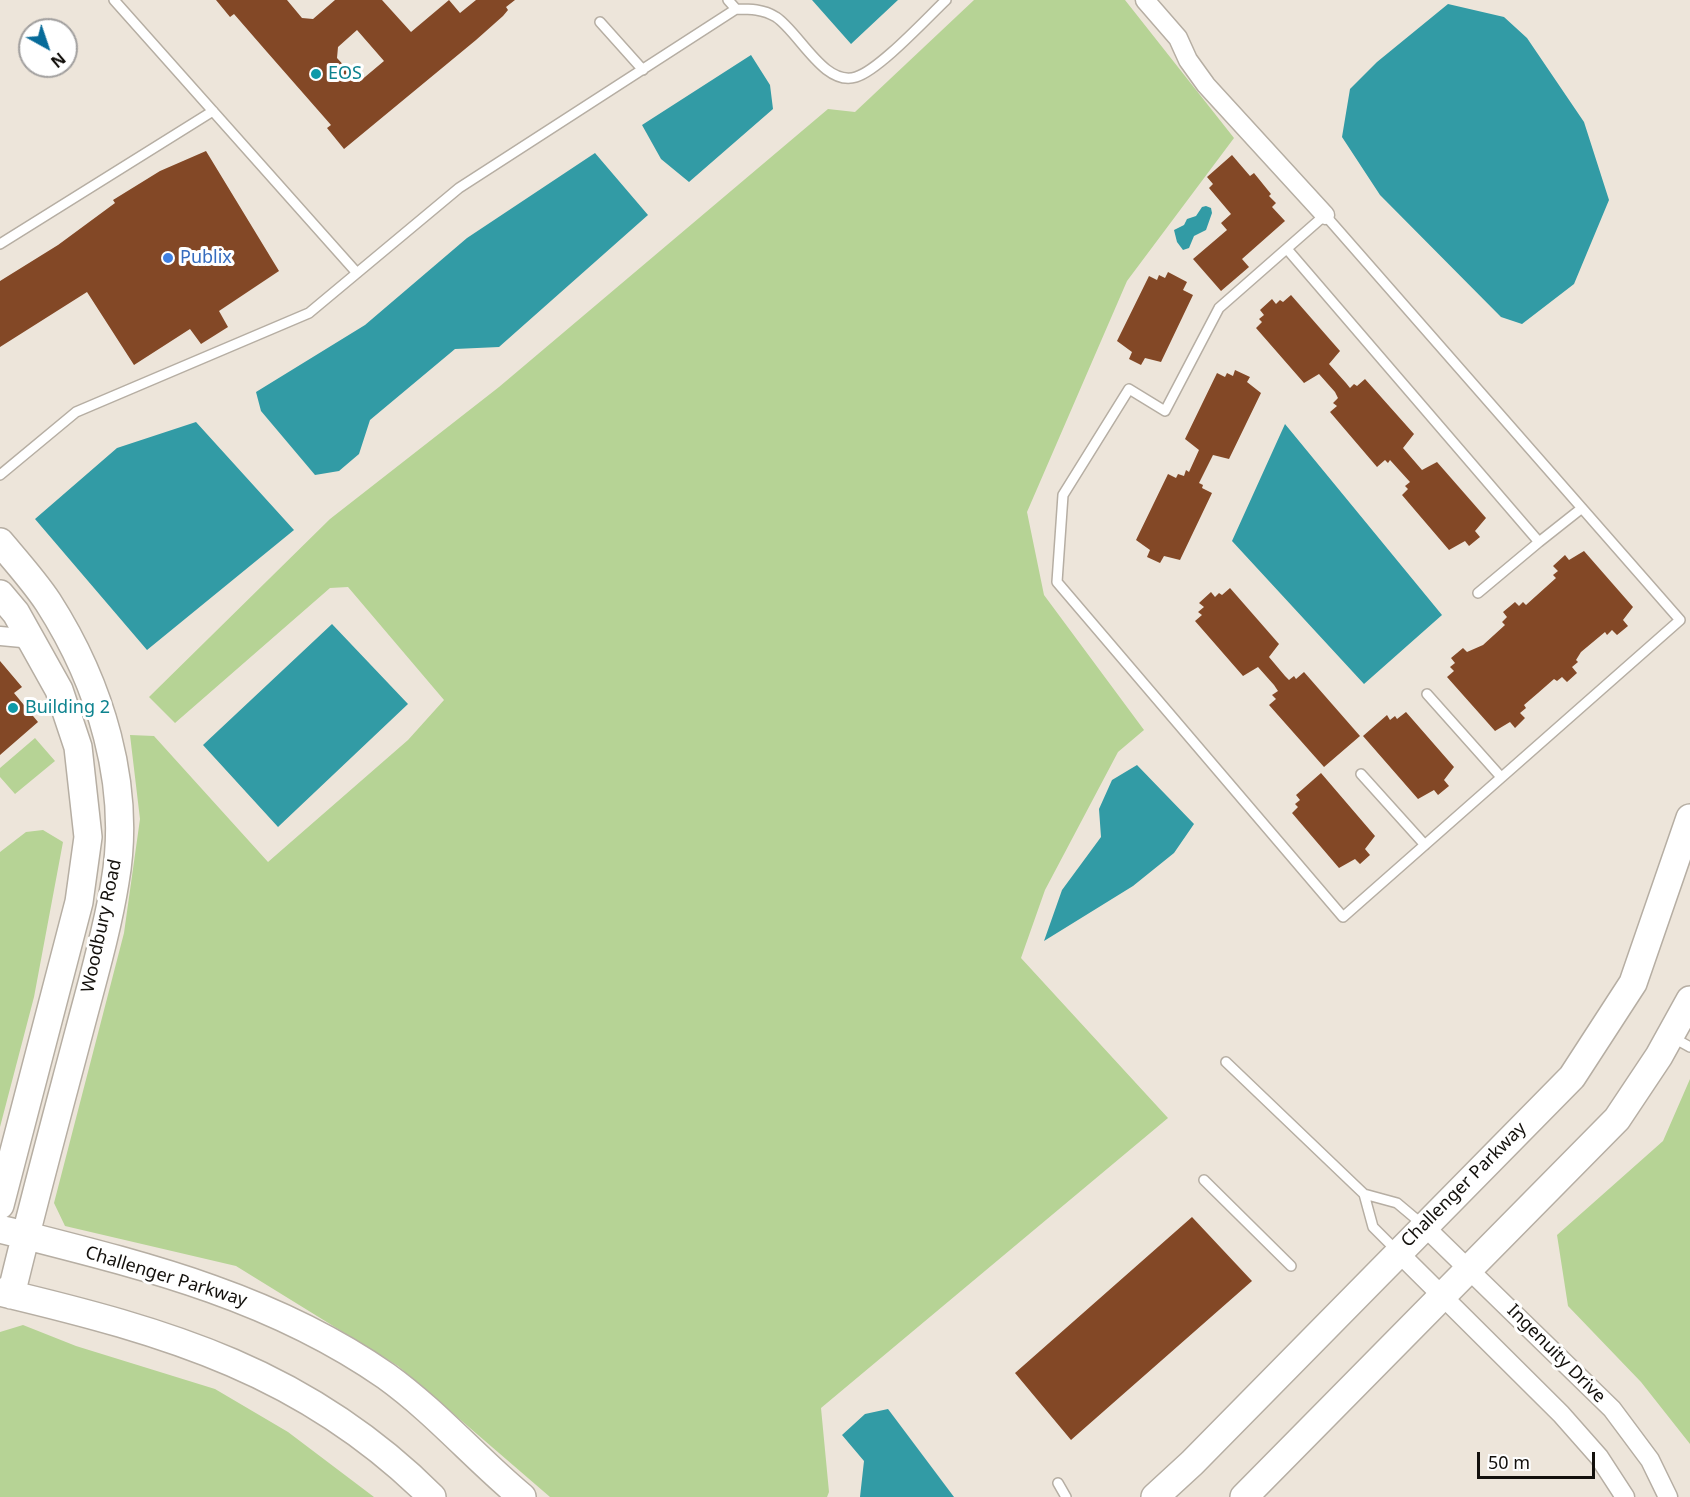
<!DOCTYPE html>
<style>
body{margin:0}
#map{position:relative;width:1690px;height:1497px;overflow:hidden;background:#ede5da;font-family:"Noto Sans",sans-serif}
canvas{display:block}
.north{position:absolute;left:18px;top:18px;width:60px;height:60px;box-sizing:border-box;background:#fff;border:2px solid #a19f9e;border-radius:50%;rotate:140deg;font-size:16px;font-weight:700;line-height:24px;text-align:center;color:#13100c}
.north::after{content:'';display:block;margin:auto;width:21px;height:27px;background:#076b99;clip-path:polygon(50% 0,100% 100%,50% 72%,0 100%)}
.scale{position:absolute;left:1477px;top:1452px;width:118px;height:27px;box-sizing:border-box;border:3px solid #13100c;border-top:0;padding-left:8px;font-size:18px;line-height:21px;white-space:nowrap;color:#13100c;-webkit-text-stroke:4px #fff;paint-order:stroke}
</style>
<div id="map">
<canvas width="1690" height="1497"></canvas>
<div class="north">N</div>
<div class="scale">50 m</div>
</div>
<script>
const context = document.querySelector('canvas').getContext('2d');
context.lineJoin = 'round';
function paint(path, color) {
  context.fillStyle = color;
  context.fill(path, 'evenodd');
}
function stroke(path, color, width, dash) {
  context.strokeStyle = color;
  context.lineWidth = width;
  context.lineCap = dash ? 'butt' : 'round';
  context.setLineDash(dash || []);
  context.stroke(path);
}
function label(font, color, halo, rows, align = 'center') {
  context.font = font + ' "Noto Sans",sans-serif';
  context.lineWidth = 6;
  context.setLineDash([]);
  context.textBaseline = 'middle';
  context.strokeStyle = halo;
  context.fillStyle = color;
  for (const [text, x, y, turn = 0] of rows) {
    context.save();
    context.translate(x, y);
    context.rotate((+turn || 0) * Math.PI / 180);
    context.textAlign = isNaN(turn) ? turn : align;
    if (halo) context.strokeText(text, 0, 0);
    context.fillText(text, 0, 0);
    context.restore();
  }
}
paint(new Path2D(`
 M974,0H1125L1234,138L1127,281L1027,512L1044,595L1144,730L1118,752L1045,890L1021,958L1168,1118L821,1408L829,1492L827,1497H550L398,1366L236,1266L65,1226L54,1203L124,933L140,819L130,735L154,736L268,862L408,740L444,700L348,587L330,588L175,723L149,697L330,519L499,387L828,109L855,112Z
 M35,738L55,761L15,794L0,777V768Z
 M43,830L63,842L34,997L0,1127V852L26,832Z
 M1690,1079V1444L1641,1382L1568,1306L1557,1235L1663,1141Z
 M23,1325L76,1346L215,1389L288,1432L374,1497H0V1332Z`), '#b6d395');
paint(new Path2D(`
 M812,0H898L851,44Z
 M1448,4L1504,17L1527,38L1584,122L1609,200L1574,284L1522,324L1501,317L1380,195L1342,137L1350,89L1377,62Z
 M751,55L770,85L773,109L689,182L661,159L642,125Z
 M595,153L648,215L499,347L455,349L370,420L359,454L339,471L315,475L261,411L256,392L365,325L467,238Z
 M1206,206L1211,208L1212,213L1206,230L1194,236L1189,248L1183,250L1177,242L1174,230L1184,225L1187,219L1196,216L1202,207Z
 M196,422L294,530L147,650L35,519L117,448Z
 M1285,424L1442,615L1364,684L1232,541Z
 M332,624L408,704L278,827L203,745Z
 M1137,765L1194,824L1174,853L1133,886L1044,941L1062,890L1101,837L1099,809L1112,780Z
 M888,1409L954,1497H860L864,1461L842,1435L865,1414Z`), '#329ba5');
paint(new Path2D(`
 M216,0H287L302,18L313,19L335,0H382L411,32L449,0L460,13L476,0H515L506,7L508,10L503,16L476,40L344,149L327,128L331,125L267,52L234,14L230,17ZM357,30L384,61L359,82L337,58L338,47Z
 M206,151L279,271L219,311L228,327L201,344L190,329L134,365L87,292L0,347V281L58,245L115,203L113,200L160,171Z
 M1232,155L1250,176L1254,173L1271,194L1269,196L1276,203L1272,207L1285,221L1242,259L1249,267L1221,291L1193,259L1227,230L1221,223L1231,214L1209,188L1213,184L1207,177Z
 M1168,272L1187,282L1183,290L1193,295L1161,362L1145,358L1141,365L1129,359L1132,352L1117,341L1149,276L1157,280L1159,275L1165,278Z
 M1291,295L1340,351L1329,364L1346,383L1350,388L1354,384L1357,386L1365,379L1414,434L1403,448L1422,470L1437,462L1486,518L1475,531L1480,537L1469,546L1465,541L1449,550L1402,495L1408,489L1405,486L1410,482L1390,460L1388,463L1385,460L1377,467L1330,412L1337,406L1333,403L1338,398L1335,392L1319,374L1304,383L1256,328L1262,322L1259,319L1264,315L1260,310L1272,299L1276,304L1280,300L1283,302Z
 M1235,370L1250,377L1247,382L1261,393L1229,459L1213,455L1199,483L1203,485L1202,488L1212,493L1180,560L1164,556L1160,563L1147,557L1150,550L1136,540L1168,474L1176,478L1178,474L1184,476L1186,470L1189,472L1199,450L1185,439L1217,373L1225,377L1227,373L1233,376Z
 M1584,551L1633,607L1623,620L1628,626L1617,635L1612,630L1607,635L1605,632L1581,652L1576,660L1578,662L1572,667L1577,673L1567,682L1562,677L1557,681L1554,679L1538,693L1524,705L1526,708L1520,713L1525,718L1515,728L1510,722L1495,731L1447,677L1454,671L1450,667L1455,663L1451,658L1463,648L1467,652L1483,645L1505,625L1502,622L1507,617L1503,612L1515,602L1519,606L1523,602L1526,605L1556,578L1553,575L1558,571L1553,566L1565,555L1569,560Z
 M1230,588L1279,644L1269,657L1285,676L1289,680L1294,676L1296,679L1304,672L1360,736L1324,767L1269,705L1276,699L1272,695L1278,691L1274,685L1258,667L1243,676L1195,621L1202,615L1198,612L1204,607L1199,603L1211,592L1215,597L1219,593L1222,595Z
 M0,661L22,687L14,693L38,722L0,755Z
 M1406,712L1454,767L1444,780L1449,786L1438,795L1434,790L1418,799L1363,736L1387,715L1390,720L1395,716L1397,719Z
 M1321,773L1375,836L1365,849L1370,855L1360,864L1355,859L1339,868L1292,813L1298,807L1295,804L1300,800L1296,795Z
 M1192,1217L1252,1281L1071,1440L1015,1373Z`), '#834826');
const lane = new Path2D(`
 M114,0L357,273
 M728,0L736,9
 M600,22L643,70
 M1325,215L1680,620L1343,917L1057,582L1063,495L1129,389L1165,411L1219,308Z
 M0,244L213,111
 M1287,249L1539,542L1582,508
 M0,475L76,412L309,313L459,188L736,9C750,9 763,9 776,17C799,32 824,87 856,77C879,70 926,19 946,0
 M1478,593L1539,542
 M1427,694L1501,777
 M1361,774L1425,845
 M1672,1037L1690,1047
 M1226,1062L1364,1194L1397,1203L1422,1224
 M1204,1180L1291,1266
 M1364,1194L1373,1227L1398,1252
 M1058,1483L1066,1497`);
const street = new Path2D(`
 M1145,0L1178,38L1188,60L1206,85L1325,215
 M0,636L22,638L35,646
 M1424,1226L1612,1409L1650,1460L1668,1497
 M1398,1252L1561,1414L1599,1457L1625,1497`);
const secondary = new Path2D(`
 M0,542C16,561 34,581 48,602C100,683 132,785 115,882C107,932 92,982 79,1032C56,1119 32,1207 11,1295
 M0,594L16,613L59,690L78,747L88,837L79,902L0,1205
 M0,1229C137,1264 268,1294 386,1376C436,1412 475,1458 522,1497
 M0,1292C168,1332 307,1372 432,1497
 M1155,1497L1192,1463L1572,1077L1633,983L1690,818
 M1244,1497L1617,1119L1659,1056L1690,1000`);
stroke(lane, '#b6aea3', 12);
stroke(street, '#b6aea3', 21);
stroke(secondary, '#b6aea3', 30);
stroke(lane, '#fff', 9);
stroke(street, '#fff', 18);
stroke(secondary, '#fff', 27);
for (const [x, y, r, color] of [
 [316,74,6,"#0f9aa8"],
 [168,258,6,"#3f7fe0"],
 [13,708,6,"#0f9aa8"]
]) {
  const dot = new Path2D();
  dot.arc(x, y, r, 0, 2 * Math.PI);
  context.fillStyle = color;
  context.fill(dot);
  stroke(dot, '#fff', 2);
}
label('18px', '#0d838f', '#fff', [
 ["EOS",328,74],
 ["Building 2",25,708]
], 'left');
label('18px', '#366cbe', '#fff', [
 ["Publix",180,258]
], 'left');
label('18px', '#13100c', '#fff', [
 ["Woodbury Road",102,926,-78],
 ["Challenger Parkway",1464,1185,-45],
 ["Challenger Parkway",166,1277,17],
 ["Ingenuity Drive",1556,1354,45]
]);
</script>
